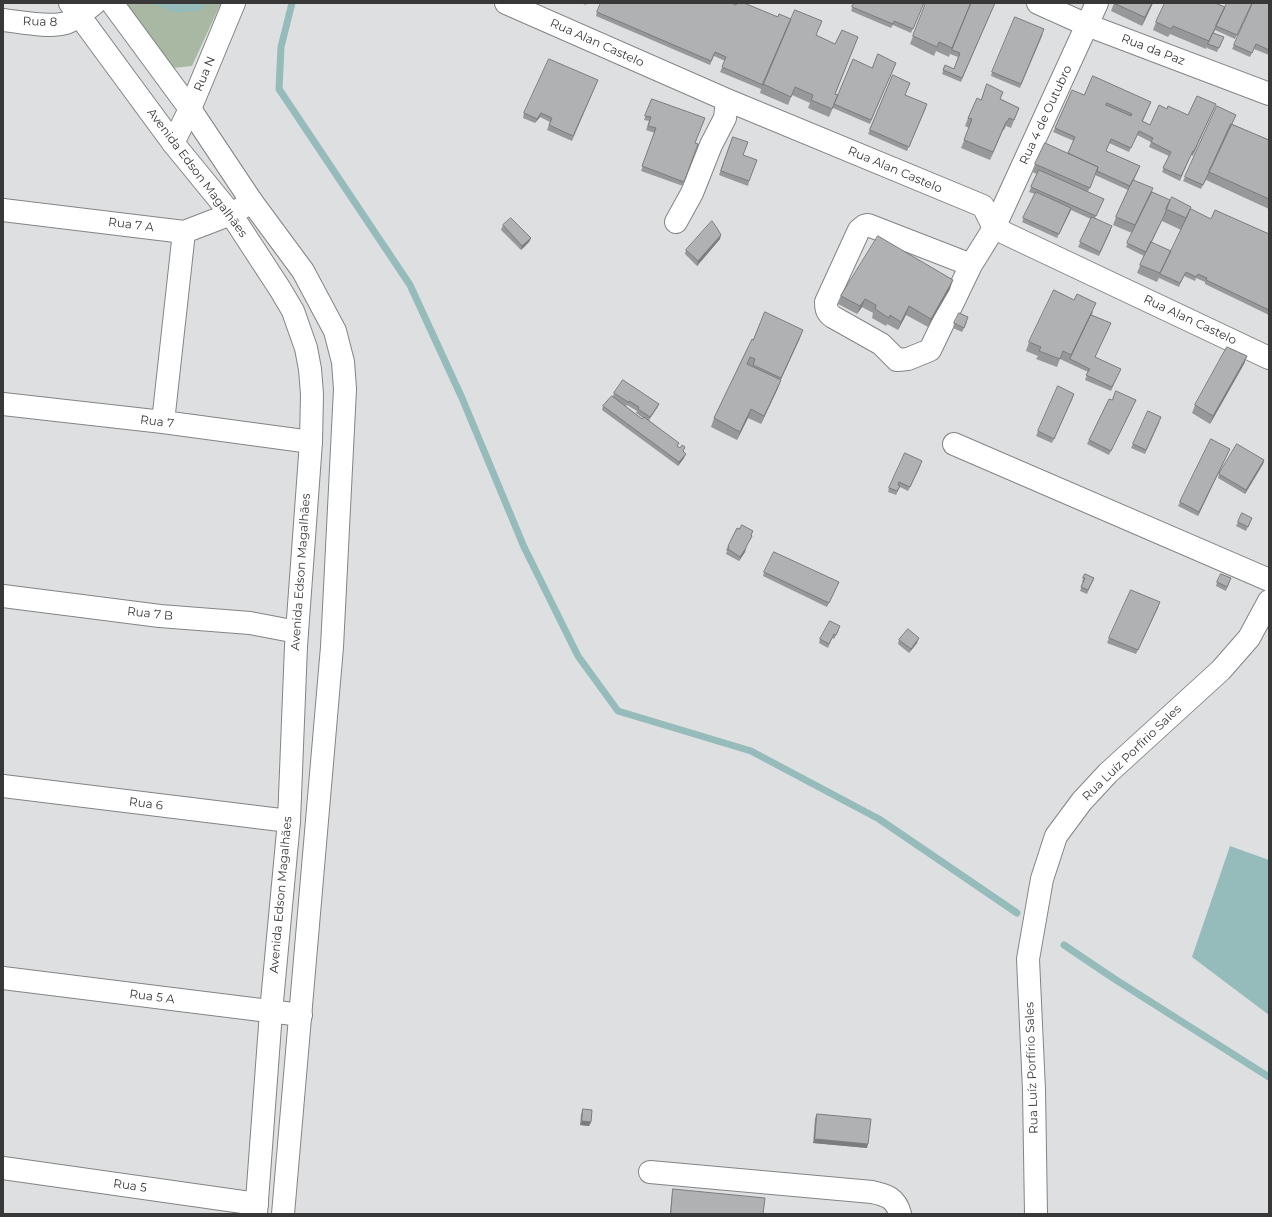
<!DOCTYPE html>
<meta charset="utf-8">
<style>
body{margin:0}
#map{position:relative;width:1272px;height:1217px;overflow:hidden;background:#dedfe1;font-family:Montserrat,sans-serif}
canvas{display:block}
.frame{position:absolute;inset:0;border:4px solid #383839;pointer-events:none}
</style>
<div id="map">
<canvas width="1272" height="1217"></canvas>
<div class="frame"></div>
</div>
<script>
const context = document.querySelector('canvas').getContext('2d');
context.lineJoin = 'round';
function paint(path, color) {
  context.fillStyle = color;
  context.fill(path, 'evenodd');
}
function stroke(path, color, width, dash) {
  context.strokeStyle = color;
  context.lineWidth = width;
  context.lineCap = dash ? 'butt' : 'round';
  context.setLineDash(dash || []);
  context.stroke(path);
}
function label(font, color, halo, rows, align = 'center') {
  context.font = font + ' Montserrat,sans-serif';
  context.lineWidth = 4;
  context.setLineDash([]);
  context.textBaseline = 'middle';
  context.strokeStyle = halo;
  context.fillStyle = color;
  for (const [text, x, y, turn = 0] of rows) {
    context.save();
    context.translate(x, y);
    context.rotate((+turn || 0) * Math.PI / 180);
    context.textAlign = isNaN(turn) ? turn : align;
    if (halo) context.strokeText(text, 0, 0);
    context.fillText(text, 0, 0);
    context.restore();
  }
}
paint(new Path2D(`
 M125,3H221L192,66L172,68Z`), '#a9b8a2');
paint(new Path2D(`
 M151,3H206L203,10L177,13Z
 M1230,846L1269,860V1015L1192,957Z`), '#95bbbb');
stroke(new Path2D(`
 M292,3L281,47L279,89L410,285L462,398L524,547L578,656L618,711L751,751L879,819L1017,913
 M1064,945L1113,978L1269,1077`), '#95bbbb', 7);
const minor = new Path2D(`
 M506,3L727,100L983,206L994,228L1269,358
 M1038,3L1087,25L1269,94
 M3,20C21,22 49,28 66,23C77,19 86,10 95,3
 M173,143L190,109L234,3
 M3,210L184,232L231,214L252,202
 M676,222L692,193L711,145L725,118L727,100
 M971,265L868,225L864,226L859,230L826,302C826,309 827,313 833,317L881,344L897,360L908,359L930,350L971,265L994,228L1097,3
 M3,404L163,422L311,442
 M163,422L184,232
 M954,444L1269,580
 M3,596L160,616L250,623L297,632
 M3,786L289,821
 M3,978L301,1015
 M3,1168L257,1204
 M650,1172L872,1192C886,1195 896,1198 900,1214
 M1036,1214L1034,1090L1028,959L1042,879L1056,836L1082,801L1108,773L1221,670L1249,638L1269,601`);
const tertiary = new Path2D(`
 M70,3L173,143L231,214L280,289L293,311L306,348L310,369L312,394L311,442L296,646L289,821L271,1012L256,1214
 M112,3L190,109L252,202L303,271L335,331L343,362L345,389L332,647L283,1214`);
stroke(minor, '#828485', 24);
stroke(tertiary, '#828485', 24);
stroke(minor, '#fff', 22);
stroke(tertiary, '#fff', 22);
paint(new Path2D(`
 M581,3H587L586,5Z
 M854,3H924L911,33L893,25L891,28L851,11Z
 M995,3L961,82L942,74L945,65L954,69L958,57L950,54L949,57L936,51L934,56L910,44L913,36Z
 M1114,3H1153L1142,26L1111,11Z
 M1252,3L1235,39L1215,30L1214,33L1224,37L1217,52L1207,48V46L1206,49L1170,34L1168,37L1153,30L1156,22L1225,7Z
 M1269,3V55L1254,49L1250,57L1232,49L1234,45Z
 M597,12L817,36L835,44L858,37L835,95H838L872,68L894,67L870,124L833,108L829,117L808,108L810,103L792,95L788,105L760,93L761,89L720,72L725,61L714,56L710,65L596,16Z
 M1043,34L1020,88L991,76L992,72Z
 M893,75L905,95L926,108L907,151L868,134Z
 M596,85L572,141L547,130L550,122L540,117L535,123L523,118L524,113Z
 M1084,95L1151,102L1143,121L1150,125L1167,109L1188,115L1214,108L1193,156L1191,155L1180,181L1162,172L1169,156L1149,147L1151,142L1137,135L1129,152L1109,143L1106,151L1140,166L1134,180L1188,216L1211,219L1269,234V315L1205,284V282L1196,278L1195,281L1184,276L1179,287L1159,278L1157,282L1137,273L1144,256L1126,247L1132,233L1113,225L1116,217L1128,190L1095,175L1088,192L1102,203L1095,218L1111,230L1099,256L1078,247L1091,219L1071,210L1057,238L1022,222L1035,194L1029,192L1037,174L1032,172L1035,164L1068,153L1074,141L1053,132L1055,128ZM1162,220V221L1181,230L1169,256L1152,242Z
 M652,99L695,143L698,144L683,186L641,171L655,133L646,130L649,121L644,120Z
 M1001,99L1019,108L1011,128L1006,126L1004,130H1003L990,160L961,148L969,128L965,126L968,118L981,100Z
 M1236,115L1232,124L1269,140V209L1206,180V179L1201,189L1183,181L1185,177Z
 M733,137L743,155L749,181L748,186L719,175Z
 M503,225L531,238L529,242L521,250L501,230Z
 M717,229L720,239L697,266L685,254L686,250Z
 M950,289L928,327L906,315L898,330L887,324L886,326L872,318L873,313L862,307L857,314L838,304L841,296Z
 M1093,311L1092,315L1111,323L1095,357L1119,373L1111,391L1085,380L1088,372L1060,359L1057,367L1036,359L1038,356L1026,351L1029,342Z
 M967,322L962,332L953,328L954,323Z
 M800,338L781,379L778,388L761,424L748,418L737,440L711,427L714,418L753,340Z
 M1247,356L1244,364L1210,424L1192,413L1195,405Z
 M614,393L659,404L657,408L649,420L684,452V458L678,466L602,410L603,406L613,396ZM623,404L626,406L627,405L637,411L636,413L643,418L642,419Z
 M1073,398L1052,443L1036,436L1038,431Z
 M1112,400H1136L1109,455L1087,444L1089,440Z
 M1160,421L1145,454L1131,448L1133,444Z
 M1230,449L1198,516L1178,506L1180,502Z
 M1264,460L1263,464L1245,494L1218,478L1219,474Z
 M921,465L908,491L900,487L896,495L888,492L889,488Z
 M1238,522H1250L1246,531L1236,526Z
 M751,535L752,536L750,540L746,547L745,552L739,561L726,554L727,551L726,550L728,546Z
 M764,572L839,582L827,607L763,576Z
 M1085,574L1094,578L1087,594L1080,591L1083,582H1082Z
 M1231,578L1226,591L1216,586L1217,582Z
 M1159,606L1136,654L1107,643L1109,638Z
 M839,630L834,639L832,638L828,648L819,643L820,639Z
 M899,640L917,643L909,653L898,644Z
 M583,1109L591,1122L589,1126L580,1125L581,1114Z
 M817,1114L867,1148L813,1143L815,1118Z
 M673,1189L763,1214H670L672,1194Z`), '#969899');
paint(new Path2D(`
 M1152,3H1153L1142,26L1145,17Z
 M541,113L540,117L535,123L537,119Z
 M1006,122L1003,130L990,160L993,152Z
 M1071,208L1070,212L1057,238L1059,234Z
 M721,235L720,239L697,266L698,261Z
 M531,238L529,242L521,250L522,246Z
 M953,280L950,289L928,327L931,319Z
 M865,299L862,307L857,314L860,306Z
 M909,306L906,315L898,330L901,322Z
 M803,330L800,338L778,386L781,378Z
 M1247,356L1244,364L1210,424L1213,416Z
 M781,380L778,388L761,424L764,416Z
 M659,404L657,408L648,421L650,417Z
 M751,409L748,418L737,440L740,432Z
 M1230,449L1228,453L1198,516L1199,512Z
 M686,454L684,458L678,466L679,462Z
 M1264,460L1263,464L1245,494L1246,490Z
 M746,548L745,552L739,561L740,557Z
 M919,638L917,643L909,653L911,649Z
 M582,1121L591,1122L589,1126L580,1125Z
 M815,1139L868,1144L867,1148L813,1143Z`), '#7a7c7d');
const building = new Path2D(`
 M601,3H732L736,5L737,3H744L778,17L779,14L791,19L763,85L722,67L726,57L715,52L711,61L597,12Z
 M854,3H924L913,29L894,21L893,24L852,7Z
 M926,3H971L952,48L939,42L937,47L913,36Z
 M971,3H995L962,78L943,70L945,65L954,69L960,53L952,50Z
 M1114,3H1152L1145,17Z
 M1165,3H1215L1225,7L1209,41L1173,26L1171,29L1156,22Z
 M1227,3H1252L1237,35L1216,26Z
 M1253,3H1269V50L1256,44L1252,53L1234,45Z
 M795,10L822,21L816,35L835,44L842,30L858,37L835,94L838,95L832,109L811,100L813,95L795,87L791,97L763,84Z
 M1015,17L1044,29L1021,84L992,72Z
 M1213,33L1224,37L1219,48L1208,44Z
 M878,54L896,63L871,120L834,104L853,59L872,68Z
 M549,59L598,80L573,136L549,125L552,118L541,113L537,119L524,113Z
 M893,75L910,83L905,95L927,104L909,147L870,130Z
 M1093,76L1151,102L1142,121L1150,125L1159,105L1167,109L1168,106L1188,115L1197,96L1216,104L1194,151H1193L1181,176L1163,168L1171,152L1151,142L1153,138L1139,131L1131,148L1111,139L1106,151L1140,166L1130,186L1097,171L1098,167L1068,153L1075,137L1055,128L1072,90L1084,95ZM1107,103L1132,114L1131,116L1106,105Z
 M987,84L1003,92L1000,99L1019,108L1014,120L1009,118L1007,122H1006L993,152L964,140L972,119L968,118L977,98L981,100Z
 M652,99L705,118L695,143L698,144L684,182L642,166L656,128L648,126L651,117L645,116Z
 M1217,106L1236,115L1203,185L1185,177Z
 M1231,124L1269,140V199L1209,172Z
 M733,137L748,142L743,155L757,160L749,181L721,171Z
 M1045,143L1098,167L1090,188L1035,164Z
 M1039,170L1104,199L1096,216L1031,187Z
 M1133,180L1153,188L1135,225L1116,217Z
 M1036,192L1071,208L1059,234L1023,218Z
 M1152,192L1170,200L1164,216L1146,252L1127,243Z
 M1172,197L1191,207L1186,218L1166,209Z
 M1191,209L1211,219L1215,210L1269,234V310L1206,280L1207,278L1198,274L1196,277L1186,272L1180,283L1160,274Z
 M1092,217L1112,226L1100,252L1080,242Z
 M511,218L531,238L522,246L503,225Z
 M712,221L717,228L721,235L698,261L686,250Z
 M878,236L953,280L931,319L909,306L901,322L890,315L889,318L875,309L876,305L865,299L860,306L841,296Z
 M1151,242L1171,251L1160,273L1140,265Z
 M1054,290L1074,300L1077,294L1096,303L1071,355L1063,351L1060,359L1039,351L1041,347L1029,342Z
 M765,312L803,330L781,378L753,365L755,359L750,357L747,364L781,380L764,416L751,409L740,432L714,418L752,339L753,340Z
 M959,313L968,317L964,328L954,323Z
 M1091,315L1111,323L1095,357L1121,369L1112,387L1086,375L1090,369L1070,359Z
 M1227,347L1247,356L1213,416L1195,405Z
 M623,380L659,404L650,417L638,409L639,407L629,401L628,402L614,393Z
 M1058,386L1074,394L1054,439L1038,431Z
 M1116,391L1136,400L1111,451L1089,440L1109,399L1112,400Z
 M612,396L642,419L644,417L679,443L677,446L680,448L682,445L685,447L683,451L686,454L679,462L603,406Z
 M1148,411L1161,417L1146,450L1133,444Z
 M1211,439L1230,449L1199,512L1180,502Z
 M1237,444L1264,460L1246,490L1219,474Z
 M905,453L922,461L910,487L899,482L898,485L900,486L897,491L889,488Z
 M1242,513L1252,518L1248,527L1238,522Z
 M742,525L753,531L751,535L752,536L746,547V548L740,557L728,549L729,547L728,546L737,528L739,529Z
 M774,552L839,582L829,603L764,572Z
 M1085,574L1094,578L1088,590L1081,587L1085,578H1083Z
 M1221,574L1231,578L1227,587L1217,582Z
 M1131,590L1160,602L1138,650L1109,638Z
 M830,621L840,626L836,635L834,634L829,644L820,639Z
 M908,629L919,638L911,649L899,640Z
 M583,1109L592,1110L591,1122L582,1121Z
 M817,1114L871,1119L868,1144L815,1139Z
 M673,1189L765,1198L763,1214H671Z`);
paint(building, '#afb1b2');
stroke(building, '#7a7c7d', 1);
label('12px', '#383839', '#fff', [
 ["Rua 8",40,22,2],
 ["Rua Alan Castelo",597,43,24],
 ["Rua da Paz",1153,50,21],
 ["Rua N",205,74,-67],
 ["Rua 4 de Outubro",1046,115,-65],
 ["Rua Alan Castelo",895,170,23],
 ["Avenida Edson Magalhães",197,173,53],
 ["Rua 7 A",131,225,7],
 ["Rua Alan Castelo",1190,320,25],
 ["Rua 7",157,422,7],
 ["Avenida Edson Magalhães",301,572,-86],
 ["Rua 7 B",150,614,6],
 ["Rua Luíz Porfírio Sales",1132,753,-44],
 ["Rua 6",146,804,7],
 ["Avenida Edson Magalhães",281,895,-85],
 ["Rua 5 A",152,997,7],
 ["Rua Luíz Porfírio Sales",1032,1068,-92],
 ["Rua 5",130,1186,8]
]);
</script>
